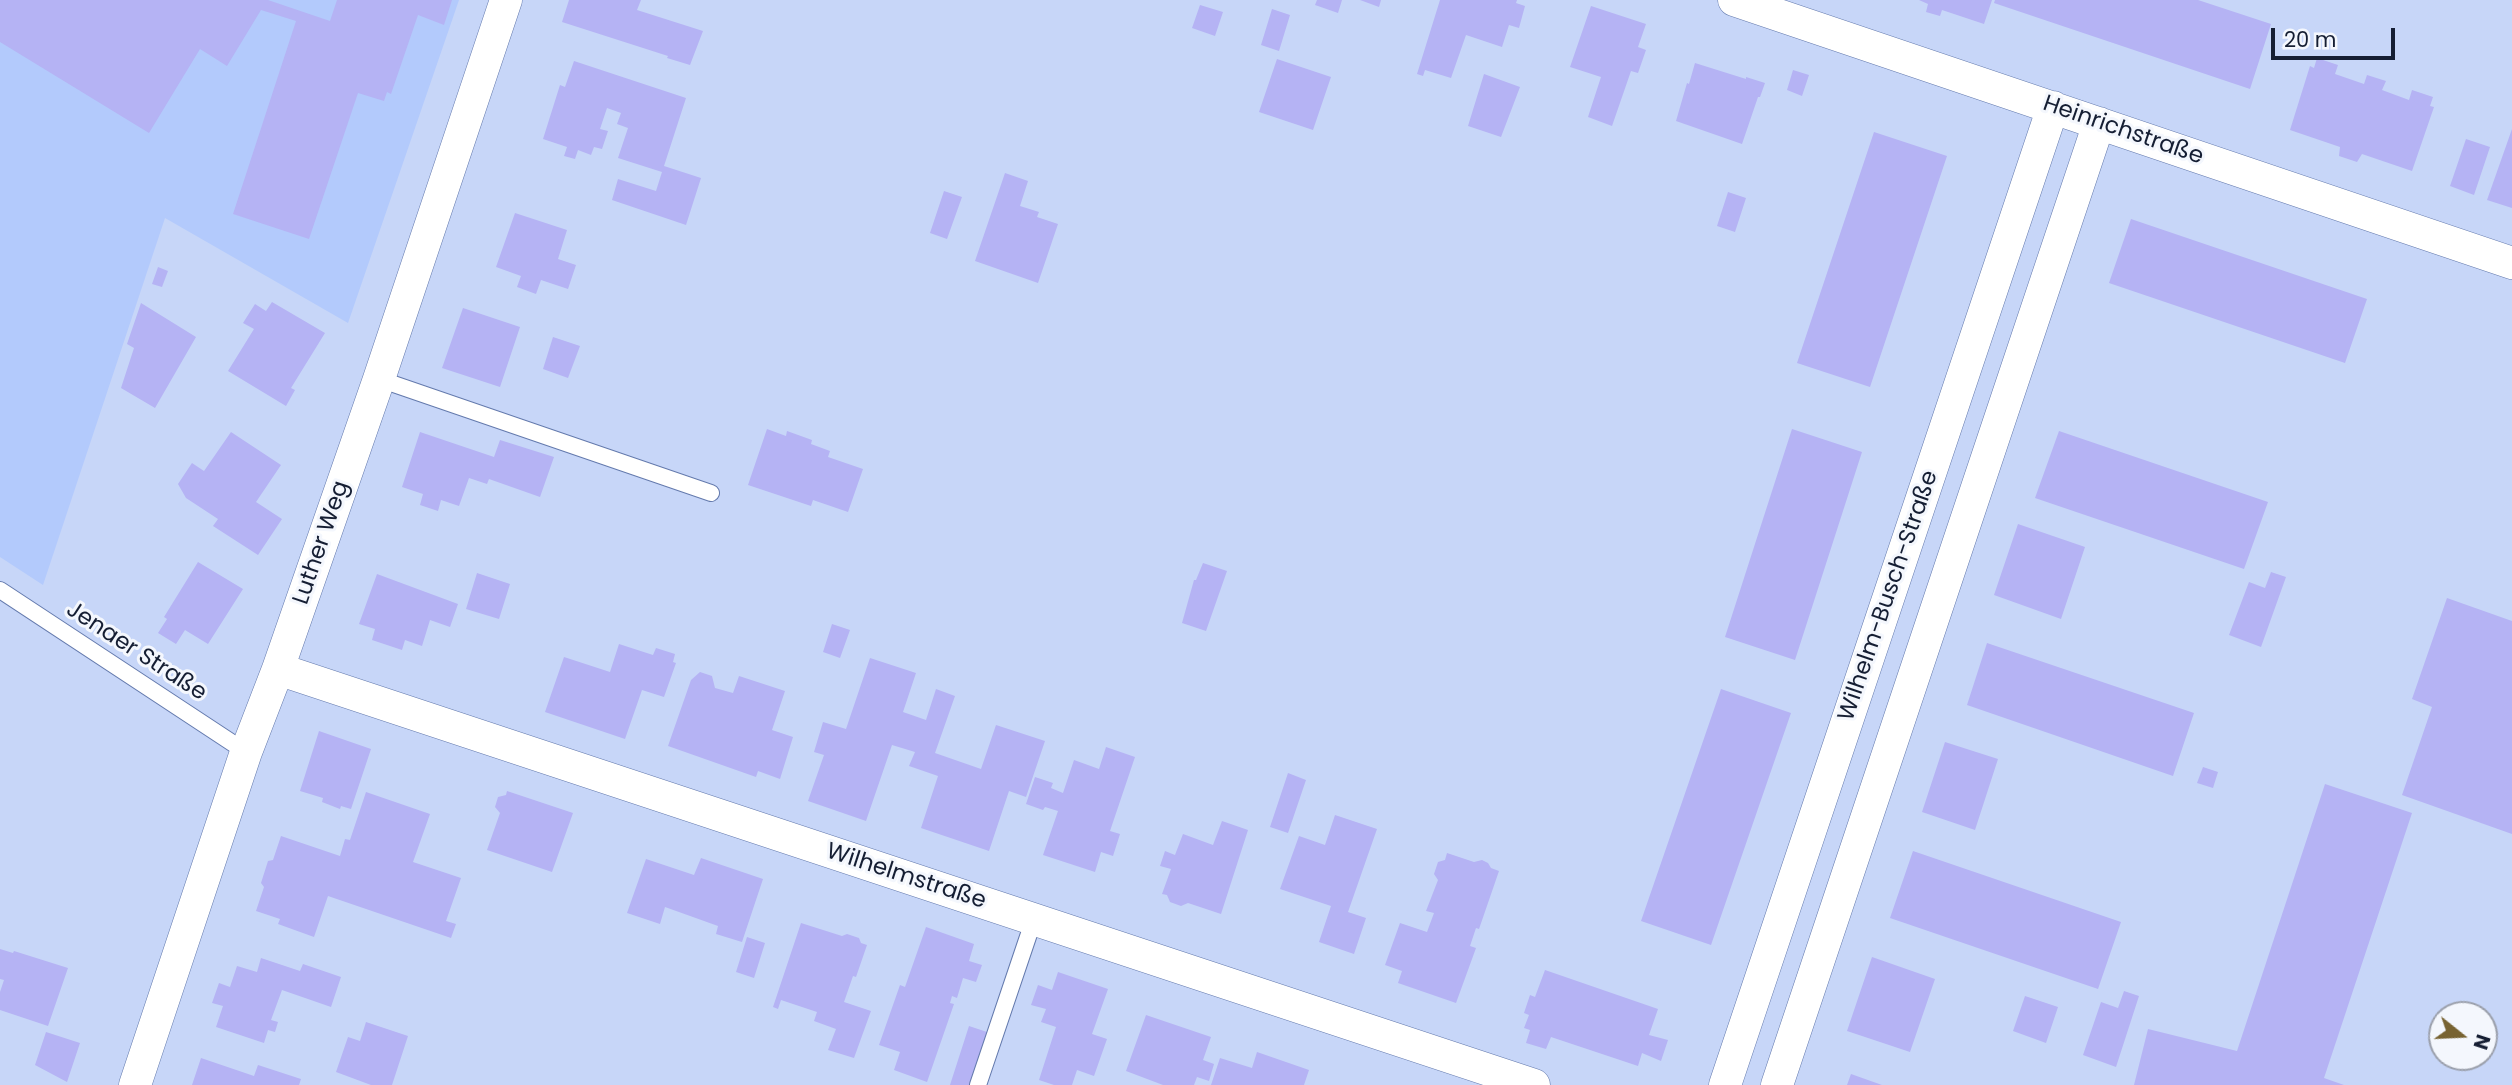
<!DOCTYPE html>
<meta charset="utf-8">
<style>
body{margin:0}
#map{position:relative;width:2512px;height:1085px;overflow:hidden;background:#c7d6f8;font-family:Poppins,sans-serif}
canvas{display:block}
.north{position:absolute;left:2428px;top:1001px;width:70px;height:70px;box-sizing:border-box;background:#f4f7fd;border:2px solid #9ba0ac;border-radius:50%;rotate:108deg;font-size:19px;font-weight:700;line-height:28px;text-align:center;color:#151e33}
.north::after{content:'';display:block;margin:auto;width:24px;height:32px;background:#786332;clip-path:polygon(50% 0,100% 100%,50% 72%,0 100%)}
.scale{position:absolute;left:2271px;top:28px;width:124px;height:32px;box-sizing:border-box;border:4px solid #151e33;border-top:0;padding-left:9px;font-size:21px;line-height:24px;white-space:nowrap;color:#151e33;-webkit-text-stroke:5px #f4f7fd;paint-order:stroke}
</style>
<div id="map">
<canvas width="2512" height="1085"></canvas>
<div class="north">N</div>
<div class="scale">20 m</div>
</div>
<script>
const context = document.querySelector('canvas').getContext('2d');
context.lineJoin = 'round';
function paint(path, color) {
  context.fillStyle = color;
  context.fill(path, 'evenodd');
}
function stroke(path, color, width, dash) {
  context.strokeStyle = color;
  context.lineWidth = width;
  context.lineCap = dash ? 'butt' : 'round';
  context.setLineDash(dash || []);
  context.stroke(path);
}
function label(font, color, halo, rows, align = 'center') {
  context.font = font + ' Poppins,sans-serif';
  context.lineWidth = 6;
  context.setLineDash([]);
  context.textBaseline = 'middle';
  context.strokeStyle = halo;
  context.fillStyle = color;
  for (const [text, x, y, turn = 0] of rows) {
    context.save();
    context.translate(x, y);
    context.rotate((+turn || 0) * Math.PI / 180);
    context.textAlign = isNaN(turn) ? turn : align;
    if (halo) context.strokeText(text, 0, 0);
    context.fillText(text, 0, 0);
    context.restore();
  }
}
paint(new Path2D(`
 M0,0H459L348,323L165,218L43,585L0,557Z`), '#b3cafc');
paint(new Path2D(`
 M0,0H268L330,21L337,0H452L444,25L418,15L391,94L387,92L384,101L358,93L309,239L233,214L296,21L261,10L227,66L200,49L149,133L0,42Z
 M569,0H641L637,10L703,31L690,65L667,58L668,56L562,22Z
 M1317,0H1342L1338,13L1315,5Z
 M1360,0H1381L1379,7Z
 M1440,0H1517L1516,3L1525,6L1519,28L1509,25L1502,47L1466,35L1451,78L1425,70L1423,76L1417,74Z
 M1919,0H1992L1984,24L1942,10L1940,16L1926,12L1928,4Z
 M1995,0H2198L2271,24L2250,89L1994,3Z
 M1200,5L1223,12L1215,36L1192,28Z
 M1591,6L1646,24L1638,47L1646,50L1638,73L1631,71L1612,126L1588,117L1601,77L1570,67Z
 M1272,9L1290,15L1279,51L1261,45Z
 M2317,58L2338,65L2335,74L2364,84L2367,75L2386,81L2382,90L2409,100L2412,90L2433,97L2430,106L2434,107L2412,171L2362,154L2357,162L2339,156L2340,147L2290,130L2310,66L2314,68Z
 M1277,59L1331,77L1313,130L1259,112Z
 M574,61L686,98L664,166L701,178L686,225L612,200L618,179L656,191L662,172L618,158L628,128L617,124L621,113L607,108L600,129L608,131L602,149L594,147L591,155L578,150L575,159L564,156L567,147L543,139L560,85L565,87Z
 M1695,63L1746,79V77L1765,83L1760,97H1758L1742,144L1676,121L1687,83L1689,84Z
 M1793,70L1809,75L1802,96L1787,90Z
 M1484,74L1520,87L1501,137L1468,126Z
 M2512,129V208L2487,200Z
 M1874,132L1947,156L1870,387L1797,363Z
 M2466,139L2490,147L2474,195L2450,186Z
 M1005,173L1028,181L1020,206L1039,212L1037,217L1058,224L1038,283L975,261Z
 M944,191L962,197L947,239L930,233Z
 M1728,192L1746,198L1735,232L1717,226Z
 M515,213L567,230L558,259L576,265L568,289L541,280L536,294L517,287L521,276L496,267Z
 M2131,219L2367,299L2345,363L2109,283Z
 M158,267L168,271L162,287L152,284Z
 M272,302L325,333L291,388L295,390L286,406L228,371L254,329L243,323L255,304L266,311Z
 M141,303L196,337L155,408L121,388L134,348L127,344Z
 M463,308L520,327L500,387L442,368Z
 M553,337L580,346L568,378L543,369Z
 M767,429L786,436L787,431L812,440L811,444L830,451L828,457L863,469L848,512L813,500L811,506L748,485Z
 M1792,429L1862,452L1795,660L1725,637Z
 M2059,431L2268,502L2244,569L2035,498Z
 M231,432L281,465L256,502L282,519L258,555L213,526L218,519L186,498L178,484L192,463L204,471Z
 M420,432L494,457L500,440L554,457L540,497L489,479L487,484L469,478L459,506L441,500L438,511L420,505L423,494L402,487Z
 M2018,524L2085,547L2061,619L1994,595Z
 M198,562L243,589L208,644L185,630L176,644L158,633L167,619L164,617Z
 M1203,563L1227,571L1206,631L1182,623L1194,580H1196Z
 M2271,572L2286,577L2261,647L2229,635L2249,582L2265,588Z
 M477,573L510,584L499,619L466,609Z
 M377,574L458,604L450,627L430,620L422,646L405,640L402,650L372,640L375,629L359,624Z
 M2447,598L2512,621V834L2402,795L2432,707L2412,699Z
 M832,624L850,630L840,658L823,652Z
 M1987,643L2194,713L2173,776L1967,705Z
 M619,644L653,655L656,648L675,654L673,662L676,663L664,697L642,690L625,739L545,712L564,657L610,672Z
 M870,658L916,673L903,712L926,720L936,689L955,696L935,753L981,769L996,725L1045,741L1026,797L1009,791L989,851L921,828L938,776L909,766L915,752L892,745L866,821L808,801L824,755L814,752L823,722L846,729Z
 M700,672L712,676L715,688L733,693L739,676L785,691L772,730L793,737L780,779L758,771L756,777L668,746L691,680Z
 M1721,689L1791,713L1711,945L1641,921Z
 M319,731L371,749L351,809L341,806L340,809L322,802L323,798L300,791Z
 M1945,742L1998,759L1975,830L1922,812Z
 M1106,747L1135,757L1110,831L1120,834L1113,856L1101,852L1095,872L1043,855L1058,811L1045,807L1043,810L1026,804L1035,777L1053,783L1051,788L1063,793L1074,760L1099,769Z
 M2203,767L2218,772L2213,788L2197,783Z
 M1288,773L1306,780L1288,833L1270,827Z
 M2325,784L2412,813L2324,1078L2344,1085H2134L2148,1029L2237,1051Z
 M507,791L573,813L552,872L487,850L500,813L495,807L498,797L506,795Z
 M366,792L430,814L413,862L461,878L446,921L456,924L451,938L328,896L314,937L278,924L280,919L256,911L264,887L261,883L268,861L273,860L281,836L340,856L345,839L350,840Z
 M1335,815L1377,829L1348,912L1366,918L1354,954L1319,942L1331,906L1280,889L1299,836L1325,845Z
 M1222,821L1248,830L1221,914L1188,903L1181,906L1170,902L1167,895L1162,894L1171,869L1160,866L1165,851L1175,855L1183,834L1213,845Z
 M1913,851L2121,922L2098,989L1890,918Z
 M1447,853L1474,862L1482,860L1488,863L1491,868L1499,871L1479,929L1476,928L1470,946L1476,948L1456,1003L1398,983L1402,971L1385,965L1400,923L1427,932L1434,913L1426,911L1438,880L1434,874L1438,862L1445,860Z
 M701,858L763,879L742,942L716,934L718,926L665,907L660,924L627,913L646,859L694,875Z
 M801,923L842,936L847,934L859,938L861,943L867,945L856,977L853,976L844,1002L871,1011L854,1058L828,1050L836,1029L814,1021L817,1012L781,1000L778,1009L773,1007Z
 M926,927L974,944L969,961L982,965L976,982L963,978L957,998L952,996L950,1003L954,1004L927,1082L894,1070L900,1052L879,1045L900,985L905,987Z
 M747,937L765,943L754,978L736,972Z
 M0,949L13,953L14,951L68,968L48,1026L0,1010V992L4,980L0,979Z
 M1872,957L1935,979L1910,1052L1847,1031Z
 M261,958L300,971L303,964L341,977L331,1007L282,990L271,1020L278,1022L275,1032L268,1030L264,1043L216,1027L223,1006L212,1003L219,983L230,987L237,966L257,972Z
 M1545,970L1658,1009L1649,1035L1668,1040L1661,1061L1642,1053L1638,1066L1551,1037L1546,1049L1526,1043L1530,1030L1524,1028L1529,1015L1524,1013L1530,995L1535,997Z
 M1058,972L1108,989L1092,1034L1107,1039L1094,1076L1077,1070L1072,1085H1054L1039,1080L1056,1027L1041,1022L1046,1009L1031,1005L1038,985L1052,990Z
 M2124,991L2139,996L2116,1067L2083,1055L2101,1002L2118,1008Z
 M2025,996L2058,1007L2046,1043L2013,1031Z
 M1146,1015L1211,1037L1203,1060L1214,1064L1209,1081L1197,1077L1194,1085H1163L1126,1071Z
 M366,1022L408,1036L392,1085H371L336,1072L348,1037L360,1041Z
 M969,1026L987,1032L969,1085H950Z
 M46,1032L80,1043L67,1082L35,1065Z
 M1257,1052L1309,1070L1304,1085H1211L1220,1058L1252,1068Z
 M201,1058L254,1076L258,1065L301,1079L299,1085H192Z
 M1851,1074L1882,1085H1847Z`), '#b5b3f4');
const service = new Path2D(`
 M379,379L711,493
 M0,590L246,752
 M978,1085L1034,919`);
const minor = new Path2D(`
 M1734,0L2512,263
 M278,669L1534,1085
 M135,1085L246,752L278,669L379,379L506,0
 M1725,1085L2053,107
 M1777,1085L2099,123`);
stroke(service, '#647aad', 18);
stroke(minor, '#647aad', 33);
stroke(service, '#fff', 16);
stroke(minor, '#fff', 32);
label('23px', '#151e33', '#f4f7fd', [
 ["Heinrichstraße",2123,131,19],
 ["Luther Weg",322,543,-71],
 ["Wilhelm-Busch-Straße",1889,596,-71],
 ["Jenaer Straße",136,652,33],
 ["Wilhelmstraße",906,877,18]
]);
</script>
